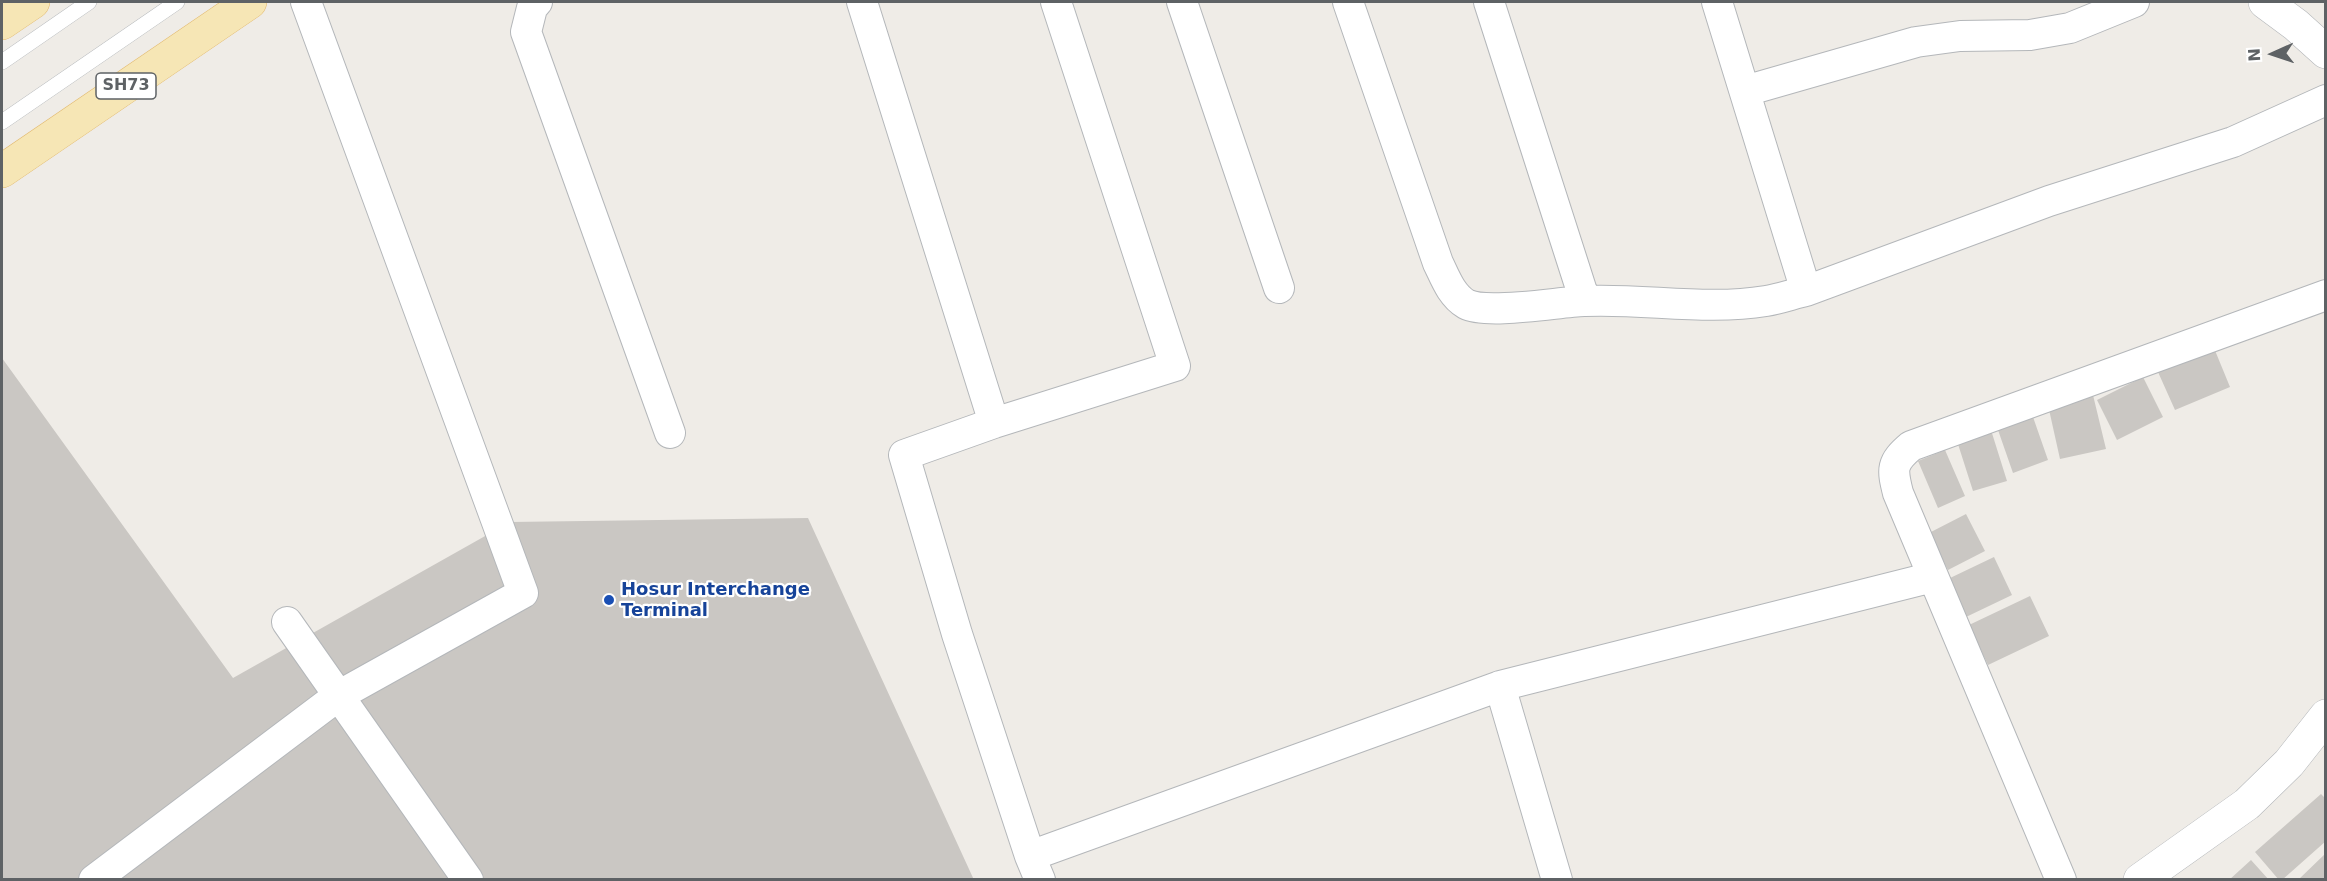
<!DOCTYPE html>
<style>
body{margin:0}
#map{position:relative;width:2327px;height:881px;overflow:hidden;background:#efece7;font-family:"DejaVu Sans",sans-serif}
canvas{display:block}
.frame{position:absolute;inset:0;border:3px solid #5e6265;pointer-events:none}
.north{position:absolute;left:2243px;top:24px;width:60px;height:60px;-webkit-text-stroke:4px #fff;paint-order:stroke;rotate:267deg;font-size:16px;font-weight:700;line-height:24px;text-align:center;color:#5e6265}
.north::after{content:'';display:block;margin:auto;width:21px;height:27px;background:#5e6265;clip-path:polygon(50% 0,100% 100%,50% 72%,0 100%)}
</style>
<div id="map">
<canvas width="2327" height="881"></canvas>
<div class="frame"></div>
<div class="north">N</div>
</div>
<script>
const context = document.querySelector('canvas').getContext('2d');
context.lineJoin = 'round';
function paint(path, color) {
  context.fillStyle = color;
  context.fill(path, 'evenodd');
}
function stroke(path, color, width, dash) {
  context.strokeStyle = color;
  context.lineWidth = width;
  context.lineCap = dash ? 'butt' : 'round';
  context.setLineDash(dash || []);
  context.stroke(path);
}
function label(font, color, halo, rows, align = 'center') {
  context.font = font + ' "DejaVu Sans",sans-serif';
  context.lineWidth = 4.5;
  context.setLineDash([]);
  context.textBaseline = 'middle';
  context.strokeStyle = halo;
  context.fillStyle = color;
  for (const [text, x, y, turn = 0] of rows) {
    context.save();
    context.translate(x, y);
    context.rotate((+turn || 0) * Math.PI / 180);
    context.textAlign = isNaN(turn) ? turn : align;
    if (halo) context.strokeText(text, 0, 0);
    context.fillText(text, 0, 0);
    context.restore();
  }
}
paint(new Path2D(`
 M2214,348L2230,387L2175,410L2158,372Z
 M2,358L233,678L510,522L808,518L974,880H2Z
 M2143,377L2163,417L2117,440L2097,400Z
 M2093,395L2106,449L2060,459L2048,405Z
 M2033,417L2048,460L2013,473L1998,430Z
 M1991,430L2007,481L1973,491L1957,441Z
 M1945,450L1965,496L1938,508L1918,461Z
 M1966,514L1985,551L1948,570L1929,533Z
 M1994,557L2012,595L1966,617L1948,579Z
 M2030,596L2049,636L1988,665L1969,625Z
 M2321,794L2326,799V841L2282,880H2279L2255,852Z
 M2326,853V880H2298Z
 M2251,860L2269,880H2229Z`), '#cac7c3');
const service = new Path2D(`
 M2,62L89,2
 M2,122L177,2`);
const minor = new Path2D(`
 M537,2L532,8L526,32L670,433
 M862,2L994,423L904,455L957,634L1030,856L1040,880
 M1182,2L1279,288
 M1348,2L1438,263C1445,277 1451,295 1466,304C1487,315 1558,302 1584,301C1644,298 1706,311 1766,301C1779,299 1793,294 1806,291L2049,201L2233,142L2326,100
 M1489,2L1585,301
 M1717,2L1806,291
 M1745,91L1916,42L1960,36L2030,35L2070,28L2134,2
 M994,423L1175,366L1056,2
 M287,622L468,880
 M1500,686L1557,880
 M1030,856L1500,686L1933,577
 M94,880L338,696L523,593L306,2
 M2061,880L1898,493C1892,469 1891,463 1911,446L2326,295`);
const secondary = new Path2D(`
 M2265,2L2296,25L2326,52
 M2140,880L2247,804L2289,763L2326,716`);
const primary = new Path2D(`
 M2,23L33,2
 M2,171L250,2`);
stroke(service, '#b4b7ba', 16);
stroke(minor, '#b4b7ba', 32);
stroke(secondary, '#b3b6b9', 34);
stroke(primary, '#e1b86d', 34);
stroke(service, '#fff', 15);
stroke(minor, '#fff', 30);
stroke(secondary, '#fff', 33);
stroke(primary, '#f6e6b5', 33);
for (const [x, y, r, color] of [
 [609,600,6,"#1a4fb4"]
]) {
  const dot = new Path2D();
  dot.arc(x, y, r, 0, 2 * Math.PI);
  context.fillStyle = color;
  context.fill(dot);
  stroke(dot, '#fff', 2);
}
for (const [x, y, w] of [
 [126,86,60]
]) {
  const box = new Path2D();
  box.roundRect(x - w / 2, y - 13, w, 26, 4.5);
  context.fillStyle = '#fff';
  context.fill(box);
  stroke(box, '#5e6265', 1.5);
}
label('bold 16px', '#5e6265', null, [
 ["SH73",126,86]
]);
label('bold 18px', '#164399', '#fff', [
 ["Hosur Interchange",621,590],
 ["Terminal",621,611]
], 'left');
</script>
